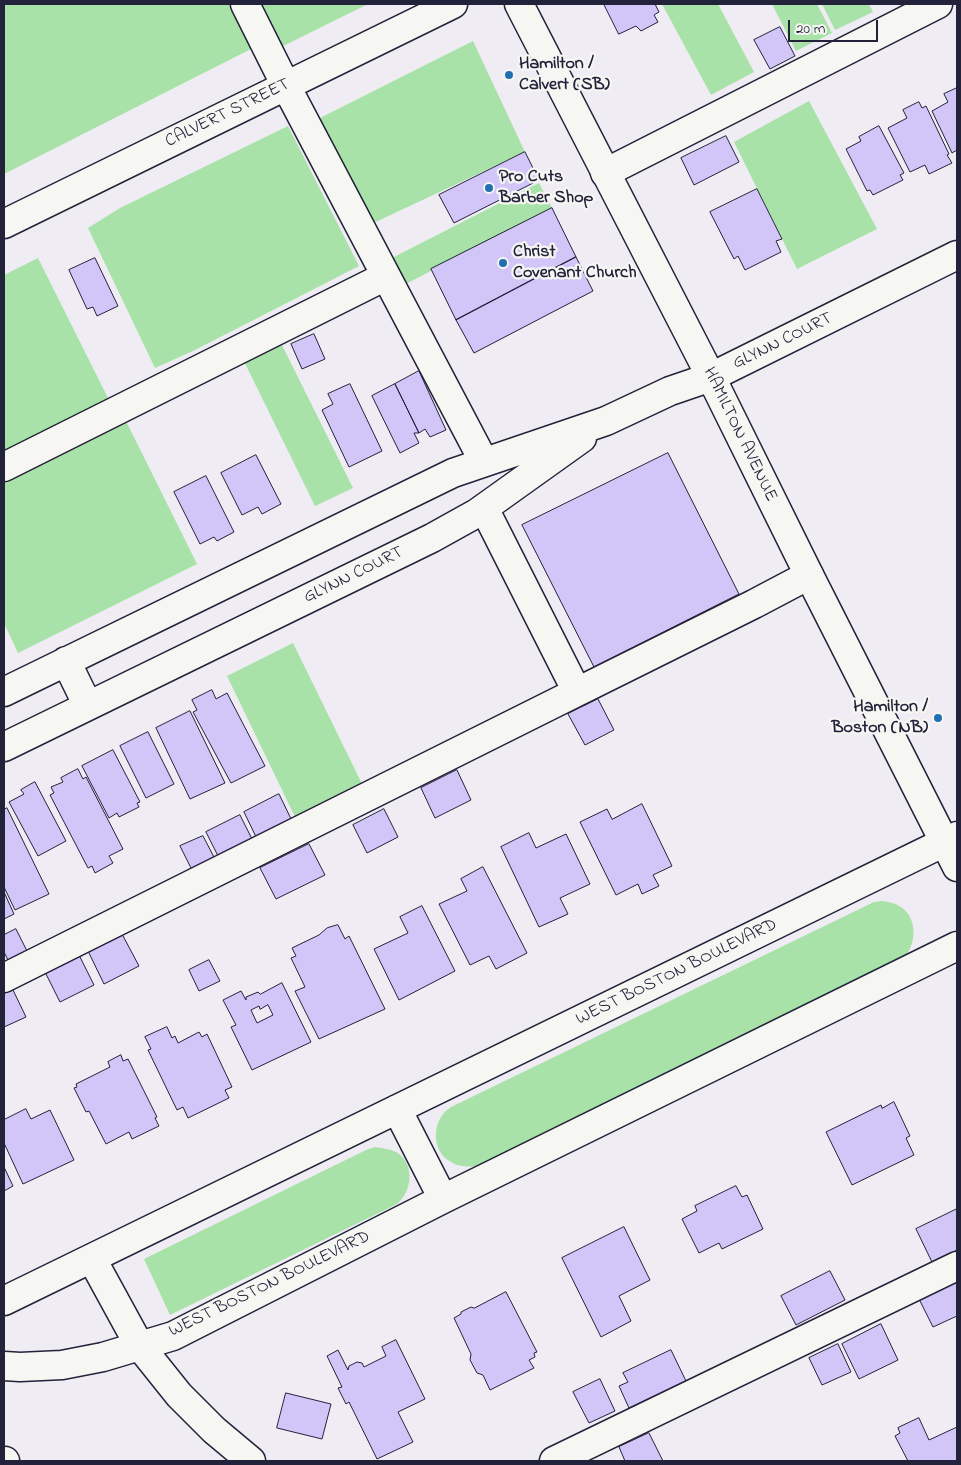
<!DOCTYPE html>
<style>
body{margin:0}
#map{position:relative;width:961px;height:1465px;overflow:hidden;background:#efecf3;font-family:"Indie Flower",sans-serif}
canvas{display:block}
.frame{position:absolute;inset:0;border:5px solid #22223b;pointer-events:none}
.scale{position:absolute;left:788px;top:20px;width:90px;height:22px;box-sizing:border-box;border:2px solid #22223b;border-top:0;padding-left:6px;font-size:15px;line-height:18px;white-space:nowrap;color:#22223b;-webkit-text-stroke:4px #f6f6f2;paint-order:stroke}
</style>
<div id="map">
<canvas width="961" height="1465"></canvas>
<div class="frame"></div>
<div class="scale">20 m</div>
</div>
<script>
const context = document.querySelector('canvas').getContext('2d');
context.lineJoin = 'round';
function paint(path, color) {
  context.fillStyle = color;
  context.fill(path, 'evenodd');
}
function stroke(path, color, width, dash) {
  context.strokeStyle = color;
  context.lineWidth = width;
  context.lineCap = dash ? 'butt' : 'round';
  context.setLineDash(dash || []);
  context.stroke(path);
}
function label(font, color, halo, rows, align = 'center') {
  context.font = font + ' "Indie Flower",sans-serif';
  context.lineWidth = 4.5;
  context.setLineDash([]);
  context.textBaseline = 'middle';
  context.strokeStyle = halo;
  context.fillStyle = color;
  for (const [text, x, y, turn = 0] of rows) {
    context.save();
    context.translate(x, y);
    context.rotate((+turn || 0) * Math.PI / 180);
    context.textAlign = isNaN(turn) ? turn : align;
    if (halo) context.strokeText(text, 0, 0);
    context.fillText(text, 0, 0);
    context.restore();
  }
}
paint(new Path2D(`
 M4,4H231L253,48L4,174Z
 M254,4H368L277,49Z
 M662,4H718L754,72L711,95Z
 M772,4H817L832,33L796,51Z
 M822,4H869L873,12L835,30Z
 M473,41L525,152L367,226L314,121Z
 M809,101L877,229L797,269L734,142Z
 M288,126L359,266L193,351L155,368L88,228L120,208Z
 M539,183L552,208L400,287L388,260Z
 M38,258L110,402L4,455V275Z
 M274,329L353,488L315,506L237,347Z
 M119,407L197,564L18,653L4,623V464Z
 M293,643L364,788L297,821L227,676Z
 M882,901C889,902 895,903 901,907C918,918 917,947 902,959L477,1166C470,1167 459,1167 453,1163C430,1153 431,1119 451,1107L874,902Z
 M375,1147C382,1148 391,1149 398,1153C415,1165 412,1192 397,1204L170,1315L144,1259L366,1150Z`), '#a8e2a8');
const building = new Path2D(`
 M604,4H655L659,12L654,15L658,22L641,31L636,26L619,34Z
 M780,27L795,56L770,69L754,40Z
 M957,88V150L952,153L932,111L948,102L944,94Z
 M919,102L922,108L926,106L949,154L947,155L952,163L929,174L925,165L910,172L888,128L907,118L903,110Z
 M879,126L904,173L900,175L903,180L873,195L870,190L867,191L846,149L861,141L859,137Z
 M726,136L739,162L694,185L681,158Z
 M525,152L539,180L454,223L439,195Z
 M757,189L782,239L776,241L781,252L745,270L738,256L734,259L710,212Z
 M552,208L576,257L456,320L431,269Z
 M576,257L593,291L474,353L456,320Z
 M95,258L118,306L97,316L93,307L87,309L69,270Z
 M314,334L325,359L302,369L291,344Z
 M419,371L446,430L430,437L425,429L419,433L395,384Z
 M350,384L382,451L349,467L322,410L333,404L328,394Z
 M395,384L419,433H414L419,443L400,453L372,396Z
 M668,453L739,594L594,667L522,525Z
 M256,455L281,504L262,514L258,507L242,515L221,473Z
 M206,476L234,532L217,541L214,537L200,544L174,492Z
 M212,690L216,699L227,693L265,766L231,783L193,712L197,710L192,700Z
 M598,699L614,730L585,745L568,714Z
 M190,711L225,783L190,799L156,728Z
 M148,732L174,784L146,798L120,746Z
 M113,750L140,802L137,803L139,807L119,817L117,813L109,818L82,766Z
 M78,769L83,779L86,777L123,849L109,856L113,863L95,873L92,866L88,868L50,795L54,793L51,787L63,782L61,778Z
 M457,770L471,800L435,818L421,788Z
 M35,782L66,841L38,856L9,802L24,794L21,790Z
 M279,794L293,823L258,841L244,812Z
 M642,804L672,866L653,875L659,886L642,894L638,884L616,895L580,822L607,809L612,819Z
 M7,808L49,894L15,910L4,887V810Z
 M384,809L398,837L367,853L353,825Z
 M240,815L253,841L219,858L206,832Z
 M529,833L536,848L566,834L590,884L560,898L568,914L539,927L501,847Z
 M203,836L215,859L192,870L180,846Z
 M309,844L325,875L276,899L260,868Z
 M483,867L527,953L496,969L489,956L470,965L439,904L467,891L461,879Z
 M4,892L14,914L4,919Z
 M422,906L455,971L399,1000L374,949L408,933L400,917Z
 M338,925L345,939L349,936L385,1009L319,1039L295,991L305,987L291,958L296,956L292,948L319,935L327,928Z
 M16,929L28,953L9,962L4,952V935Z
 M122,934L139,966L104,984L88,951Z
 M79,955L94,985L60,1002L45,972Z
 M209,960L220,981L199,991L189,970Z
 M282,983L311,1042L252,1070L231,1027L236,1025L223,1000L241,991L246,1000V997L258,992L260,994ZM268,1005L273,1015L257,1023L251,1010L259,1006L260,1009Z
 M13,990L26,1017L4,1027V994Z
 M167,1027L172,1038L175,1036L178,1043L199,1032L202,1037L207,1034L232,1087L225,1090L229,1098L188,1118L183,1107L177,1110L148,1050L151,1049L145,1037Z
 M121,1055L123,1061L128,1059L157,1117L155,1118L159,1126L132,1139L129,1132L106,1144L89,1111L86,1112L74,1088L77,1087L76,1084L110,1067L108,1062Z
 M894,1102L910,1136L906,1138L914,1155L852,1185L826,1132L881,1105L882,1108Z
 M26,1109L31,1119L50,1110L74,1160L23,1184L4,1143V1120Z
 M4,1167L13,1186L4,1191Z
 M736,1186L742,1197L747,1195L763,1229L722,1249L719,1243L699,1253L682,1219L697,1211L695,1206Z
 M957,1209V1250L932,1262L916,1229Z
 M624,1227L650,1280L619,1296L631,1321L601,1337L562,1258Z
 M830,1271L845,1300L796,1325L781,1296Z
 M956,1281L957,1284V1316L933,1327L919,1299Z
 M506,1292L537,1352L534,1353L535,1357L529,1360L534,1368L490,1390L483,1375L477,1373L470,1360L471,1354L454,1318L461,1314V1312L471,1307L474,1308Z
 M881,1324L898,1360L859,1379L842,1344Z
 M396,1340L425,1399L398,1412L413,1442L377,1459L349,1402L346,1404L338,1388L342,1387L327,1356L338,1350L348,1370L349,1366L357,1362L362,1363L364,1367L386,1356L382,1347Z
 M838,1344L851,1372L822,1385L809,1358Z
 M671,1350L686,1381L629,1408L619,1386L628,1382L623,1373Z
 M600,1379L615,1411L589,1423L573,1392Z
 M286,1393L331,1404L322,1439L277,1428Z
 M919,1418L929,1440L957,1427V1461H908L895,1436L900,1433L898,1428Z
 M649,1433L663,1461H625L619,1447Z`);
paint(building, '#d2c6f8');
stroke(building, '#22223b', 1);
const minor = new Path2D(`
 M245,4L286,86L484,462
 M605,173L938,4
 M4,224L453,4
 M4,467L386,276
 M484,508L577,692L754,604L809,575
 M66,661L88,706
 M4,692L453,473L606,421L670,391L711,377L957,255
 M4,747L432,538L477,513L582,438
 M4,978L577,692
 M397,1109L443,1199
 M92,1259L139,1345L179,1395L214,1430L251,1461
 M4,1301L957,836
 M4,1366L20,1367L62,1365L103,1357L173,1336L443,1199L957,946
 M554,1461L957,1266`);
const major = new Path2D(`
 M519,4L711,377L809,575L957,867`);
const highway = new Path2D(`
 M4,1461H5`);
stroke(minor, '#22223b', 31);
stroke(major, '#22223b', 31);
stroke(highway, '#22223b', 31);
stroke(minor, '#f6f6f2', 28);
stroke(major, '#f6f6f2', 28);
stroke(highway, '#f6f6f2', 28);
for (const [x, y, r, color] of [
 [509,75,5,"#1f6fb2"],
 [489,188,5,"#1f6fb2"],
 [503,263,5,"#1f6fb2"],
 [938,718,5,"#1f6fb2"]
]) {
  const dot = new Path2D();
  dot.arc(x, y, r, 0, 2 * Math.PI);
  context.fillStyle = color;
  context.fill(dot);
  stroke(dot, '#f6f6f2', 2);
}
label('bold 18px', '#22223b', '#f6f6f2', [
 ["Hamilton /",519,65],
 ["Calvert (SB)",519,86],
 ["Pro Cuts",499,178],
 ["Barber Shop",499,199],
 ["Christ",513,253],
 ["Covenant Church",513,274],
 ["Hamilton /",928,708,"right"],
 ["Boston (NB)",928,729,"right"]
], 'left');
label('18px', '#22223b', '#f6f6f2', [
 ["CALVERT STREET",228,114,-26],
 ["GLYNN COURT",783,342,-26],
 ["HAMILTON AVENUE",739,435,64],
 ["GLYNN COURT",354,576,-26],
 ["WEST BOSTON BOULEVARD",677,973,-26],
 ["WEST BOSTON BOULEVARD",270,1285,-26]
]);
</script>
